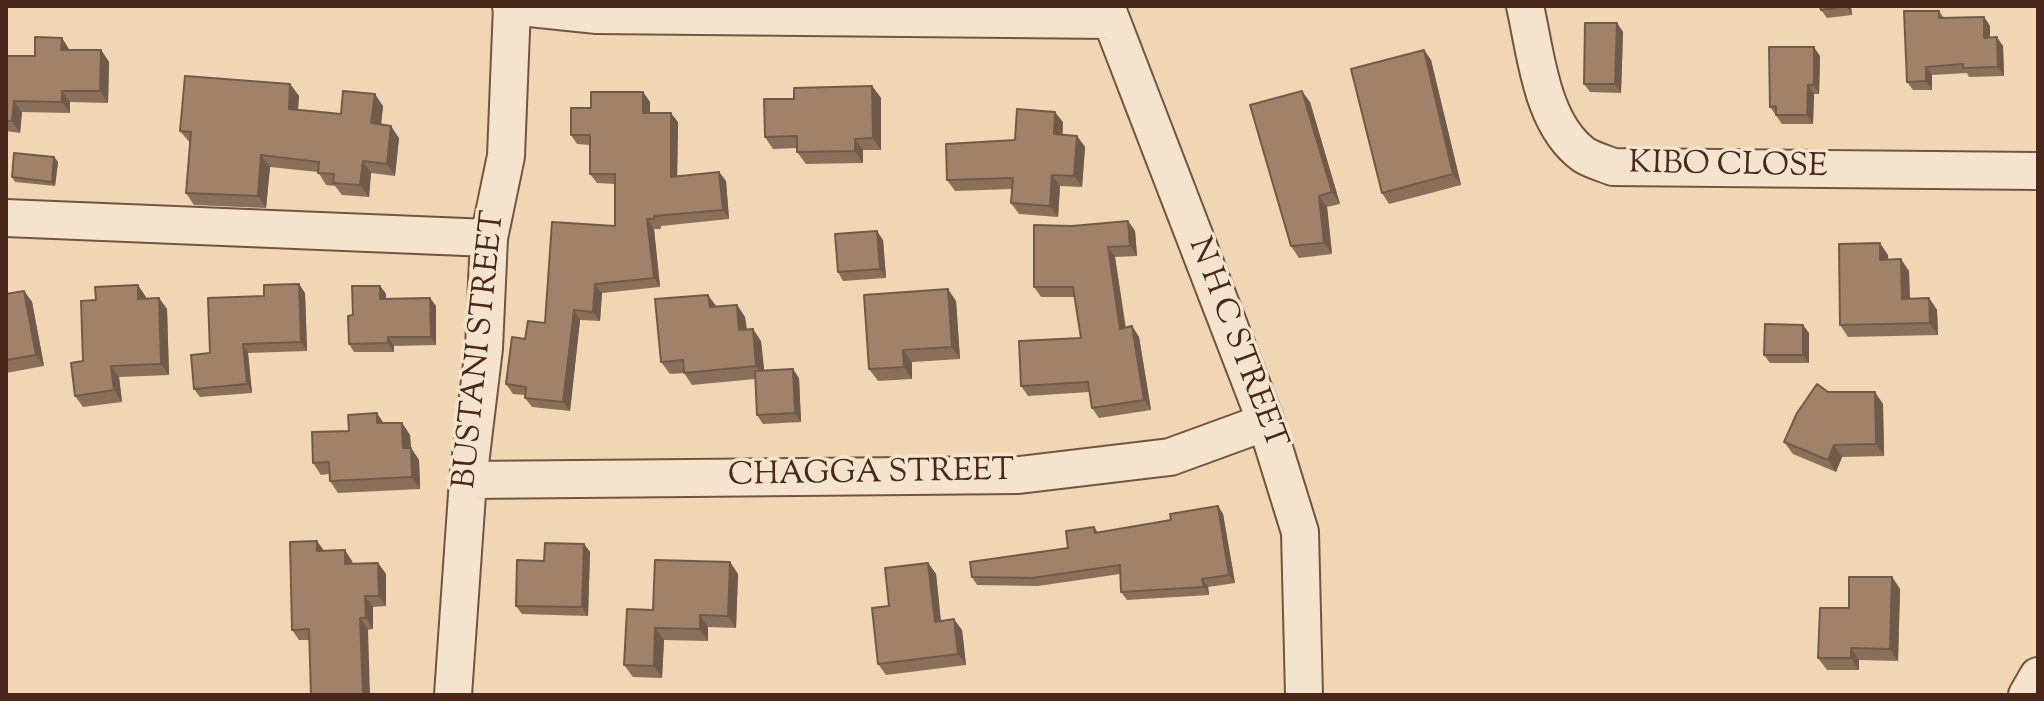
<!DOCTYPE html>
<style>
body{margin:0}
#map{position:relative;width:2044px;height:701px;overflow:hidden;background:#f0d6b2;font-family:"Sorts Mill Goudy",serif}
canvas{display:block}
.frame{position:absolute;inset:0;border:8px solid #49281b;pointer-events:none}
</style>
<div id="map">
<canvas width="2044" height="701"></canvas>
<div class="frame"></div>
</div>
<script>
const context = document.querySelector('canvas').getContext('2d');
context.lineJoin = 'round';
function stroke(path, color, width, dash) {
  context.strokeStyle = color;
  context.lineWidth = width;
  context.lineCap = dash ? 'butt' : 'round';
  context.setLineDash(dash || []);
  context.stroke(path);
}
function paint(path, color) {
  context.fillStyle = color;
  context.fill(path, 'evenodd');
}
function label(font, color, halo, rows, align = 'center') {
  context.font = font + ' "Sorts Mill Goudy",serif';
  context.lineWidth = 7;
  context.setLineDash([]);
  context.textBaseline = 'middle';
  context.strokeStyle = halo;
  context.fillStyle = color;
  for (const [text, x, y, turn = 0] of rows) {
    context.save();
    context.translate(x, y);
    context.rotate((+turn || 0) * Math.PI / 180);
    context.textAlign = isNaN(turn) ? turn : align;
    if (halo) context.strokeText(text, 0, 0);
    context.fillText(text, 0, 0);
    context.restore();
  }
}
const street = new Path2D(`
 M511,6L597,15L1111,20
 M1106,6L1266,422L1300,532L1304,695
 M1525,6C1536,54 1541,124 1584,155C1592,160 1603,163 1613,167L2038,171
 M6,218L489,238
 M468,480L1019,475L1170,457L1266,422
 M453,695L468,480L484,348L489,238L506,156L512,6
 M2027,695L2038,676`);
stroke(street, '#735441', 40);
stroke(street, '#f5e4cd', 36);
paint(new Path2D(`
 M1820,6H1858L1851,7L1852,15L1827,18L1821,10Z
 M1939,11L1944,18L1984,17L1990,26V38L2003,46L2004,76L1969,77L1967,73L1932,75V90H1913L1907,82Z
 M1617,23L1623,32L1621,93L1590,92L1584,84Z
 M62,38L69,50H101L109,62L108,103L70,102V113L22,112L20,133L6,131V56H35Z
 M1424,50L1431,60L1461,185L1389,204L1382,193Z
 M1820,56L1819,94H1814L1813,124H1782L1770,107Z
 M290,84L299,96L298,110L341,114L383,106L381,124L399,138L395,176L371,173L369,197L342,195L335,186L326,185L318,172L270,167L266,208L194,205L186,193L190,143L180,131Z
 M872,86L881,98V150H863V163L806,164L797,152V148L773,149L765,137L794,99Z
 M643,92L650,102V113L678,122L677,176L719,172L726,181L729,219L661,226V229H654L660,287L602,293L600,321L580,320L570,411L532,407L525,398V395L513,394L506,384L525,339L545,323L615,226V184L597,183L590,174V145L577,144L571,135L591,108Z
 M1310,102L1340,204L1327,207L1332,254L1299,258L1291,246Z
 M1063,122L1062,135L1077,136L1085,147L1082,187L1060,186L1058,217L1019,214L1011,203L1012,189L955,191L947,180L1015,140Z
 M54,157L58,162L55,186L15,182L12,177Z
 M1128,221L1135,231L1137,256L1115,257L1126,328L1132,326L1139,337L1151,410L1099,418L1092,408L1089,392L1028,396L1021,386L1081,338L1075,297H1041L1034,287Z
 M883,240L886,278L843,281L838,272Z
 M1888,255V260L1909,271L1910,299L1929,298L1937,310L1938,335L1848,337L1840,325Z
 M380,286L386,294V299L430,298L436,306V345L394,346V352H354L349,344L353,315Z
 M24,291L32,302L44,366L6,373V294Z
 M305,293L307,351L248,353L252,393L200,397L194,389L210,353L264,296Z
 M146,297V298H159L167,309L169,375L119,377L122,402L83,407L75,396L83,361Z
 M956,301L960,359L912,362V379L878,381L869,369Z
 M737,305L745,317L747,329L761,341L764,370L799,378L801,422L763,424L757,415L755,379L692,385L684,373L670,374L661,362L717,307Z
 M1809,333V363H1770L1764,355Z
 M1828,392L1883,404L1884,456L1842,457L1836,472L1793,454L1784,442Z
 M384,423H402L410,435L411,448L419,460L420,489L338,493L330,481L329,474L321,475L313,463L349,431Z
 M1218,506L1223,514L1235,583L1208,587L1209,595L1127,600L1121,592L1120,574L1038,586L977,585L972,577L1068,548L1094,527L1098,532L1171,520Z
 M317,541L323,550L352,561L353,564L378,563L386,574V606L373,607V629L309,640H299L292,630Z
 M584,544L590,552L588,616L522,614L516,606L544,561Z
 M730,562L738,574L736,628L708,627V641L664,640L662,678L633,677L624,665L653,610Z
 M928,563L936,574L941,621L962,630L966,665L886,675L878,664L889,606Z
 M1892,577L1900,589L1898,661L1859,660V670H1827L1818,658L1849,608Z`), '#8a705b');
paint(new Path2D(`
 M1846,6L1851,7L1852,15Z
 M1984,17L1990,26V46L1984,38Z
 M1617,23L1623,32L1621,93L1615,84Z
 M1997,37L2003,46L2004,76L1998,67Z
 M62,38L69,49V61L61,50Z
 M1814,47L1820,56L1819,94L1814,85Z
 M101,50L109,62L108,103L100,91Z
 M1424,50L1431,60L1461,185L1453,174Z
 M1926,67L1932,75V90L1926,81Z
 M290,84L299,96L297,121L289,109Z
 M1808,85L1814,94L1813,124L1807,115Z
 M872,86L881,98V150L873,138Z
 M62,91L70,102V113L62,102Z
 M1302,91L1310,102L1340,204L1332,192Z
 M643,92L650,102V122L643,113Z
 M375,94L383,106L380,135L371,123Z
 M14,101L22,112L20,133L12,121Z
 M1055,112L1063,122L1062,145L1054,134Z
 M671,113L678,122L677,186L671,177Z
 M391,126L399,138L395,176L387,164Z
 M1077,136L1085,147L1082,187L1074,176Z
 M855,139L863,150V163L855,151Z
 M261,155L270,167L266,208L258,196Z
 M54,157L58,162L55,186L52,182Z
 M363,161L371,173L369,197L360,185Z
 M719,172L726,181L729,219L723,210Z
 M1052,175L1060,186L1058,217L1050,206Z
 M1319,196L1327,207L1332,254L1324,243Z
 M647,219L654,229L660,287L654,278Z
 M1128,221L1135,231L1137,256L1130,246Z
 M877,231L883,240L886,278L880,269Z
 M1880,243L1888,255L1889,272L1880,260Z
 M1108,247L1115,257L1127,339L1120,329Z
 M1901,259L1909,271L1910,311L1902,299Z
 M299,284L305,293L307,351L301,342Z
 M595,284L602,293L600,321L593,312Z
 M138,285L146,297V310L138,299Z
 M380,286L386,294V308L380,299Z
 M948,289L956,301L960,359L952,347Z
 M24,291L32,302L44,366L36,355Z
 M708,295L717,307H710Z
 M159,298L167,309L169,375L161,364Z
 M430,298L436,306V345L431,337Z
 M1929,298L1937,310L1938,335L1930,323Z
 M737,305L745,317L748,342L739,330Z
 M574,310L580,320L570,411L563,402Z
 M1803,325L1809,333V363L1803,355Z
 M1132,326L1139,337L1151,410L1144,400Z
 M753,329L761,341L765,378L756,366Z
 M388,337L394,346V352L388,343Z
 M243,344L248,353L252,393L247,384Z
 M903,350L912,362V379L904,367Z
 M111,366L119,377L122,402L114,390Z
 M793,369L799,378L801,422L795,413Z
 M1875,392L1883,404L1884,456L1876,444Z
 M377,413L385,425L377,423Z
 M402,423L410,435L411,448L419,460L420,489L412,477L403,448Z
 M1834,445L1842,457L1836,472L1828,460Z
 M1218,506L1223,514L1235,583L1229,575Z
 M317,541L325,552L317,551Z
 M584,544L590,552L588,616L582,607Z
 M345,550L352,561L353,575L345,564Z
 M730,562L738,574L736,628L728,616Z
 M378,563L386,574V606L379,596Z
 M928,563L936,574L942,633L935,622Z
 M1892,577L1900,589L1898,661L1890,649Z
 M1202,579L1208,587L1209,595L1204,587Z
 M365,596L373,607V629L366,618Z
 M700,615L708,627V641L700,629Z
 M360,618L368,629L370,695H363Z
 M954,619L962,630L966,665L958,654Z
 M655,628L664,640L662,678L654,666Z
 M1851,648L1859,660V670L1851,658Z`), '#705b4a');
const building = new Path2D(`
 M1820,6H1846L1821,10Z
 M1904,11H1939V18L1984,17V38L1997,37L1998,67L1963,68V64L1926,67V81L1907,82Z
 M1585,23H1617L1615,84H1584Z
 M35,37L62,38L61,50H101L100,91H62V102L14,101L12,121H6V56H35Z
 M1769,47H1814V85H1808L1807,115H1776V106L1770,107Z
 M1424,50L1453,174L1382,193L1351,69Z
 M185,76L290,84L289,109L341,114L343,91L375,94L371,123L391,126L387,164L363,161L360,185L333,183L334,174L318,173L319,162L261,155L258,196L186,193L191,132L180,131Z
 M872,86L873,138L855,139V151L797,152V136L765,137L764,99H794V88Z
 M1302,91L1332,192L1319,196L1324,243L1291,246L1250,105Z
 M591,92H643V113H671V177L719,172L723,210L654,216V219H647L654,278L595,284L593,312L574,310L563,402L525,398L526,387L506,384L512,337L525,339L528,321L545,323L552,222L615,226V174H590V135H571V108H591Z
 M1017,109L1055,112L1054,134L1077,136L1074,176L1052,175L1050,206L1011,203L1013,178L947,180L946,144L1015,140Z
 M14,153L54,157L52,182L12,177Z
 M1128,221L1130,246L1108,247L1120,329L1132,326L1144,400L1092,408L1088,382L1021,386L1019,341L1081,338L1073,287H1034V225L1072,226Z
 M877,231L880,269L838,272L835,234Z
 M1880,243V260L1901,259L1902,299L1929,298L1930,323L1840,325L1839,244Z
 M299,284L301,342L243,344L247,384L194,389L191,355L210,353L208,298L264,296V285Z
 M138,285V299L159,298L161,364L111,366L114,390L75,396L71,363L83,361L81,301L96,300L95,287Z
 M352,286H380V299L430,298L431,337H388V343L349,344L348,316L353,315Z
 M948,289L952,347L903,350L904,367L869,369L864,295Z
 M24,291L36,355L6,360V294Z
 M708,295L710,307L737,305L739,330L753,329L756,366L684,373L683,360L661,362L655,299Z
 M1765,324L1803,325V355H1764Z
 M793,369L795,413L757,415L755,371Z
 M1817,384L1828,392H1875L1876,444L1834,445L1828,460L1784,442L1797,413Z
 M377,413V423H402L403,448H411L412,477L330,481L329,462L313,463L312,432L349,431L348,415Z
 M1218,506L1229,575L1202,579L1204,587L1121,592L1120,565L1032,578L972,577L970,562L1068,548L1066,531L1094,527L1095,533L1171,520L1170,514Z
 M317,541V551L345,550V564L378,563L379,596H365L366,618H360L363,695H311L309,629L292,630L290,542Z
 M545,543L584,544L582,607L516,606L517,560L544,561Z
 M655,560L730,562L728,616L700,615V629L655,628L654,666L624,665L627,609L653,610Z
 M928,563L935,622L954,619L958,654L878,664L872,608L889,606L885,568Z
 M1849,577H1892L1890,649L1851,648V658H1818L1820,608H1849Z`);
paint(building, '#a0826a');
stroke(building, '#705b4a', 2);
label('32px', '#49281b', '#f5e4cd', [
 ["KIBO CLOSE",1728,168,1],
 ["N H C STREET",1235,344,69],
 ["BUSTANI STREET",482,350,-84],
 ["CHAGGA STREET",871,476,-1]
]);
</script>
